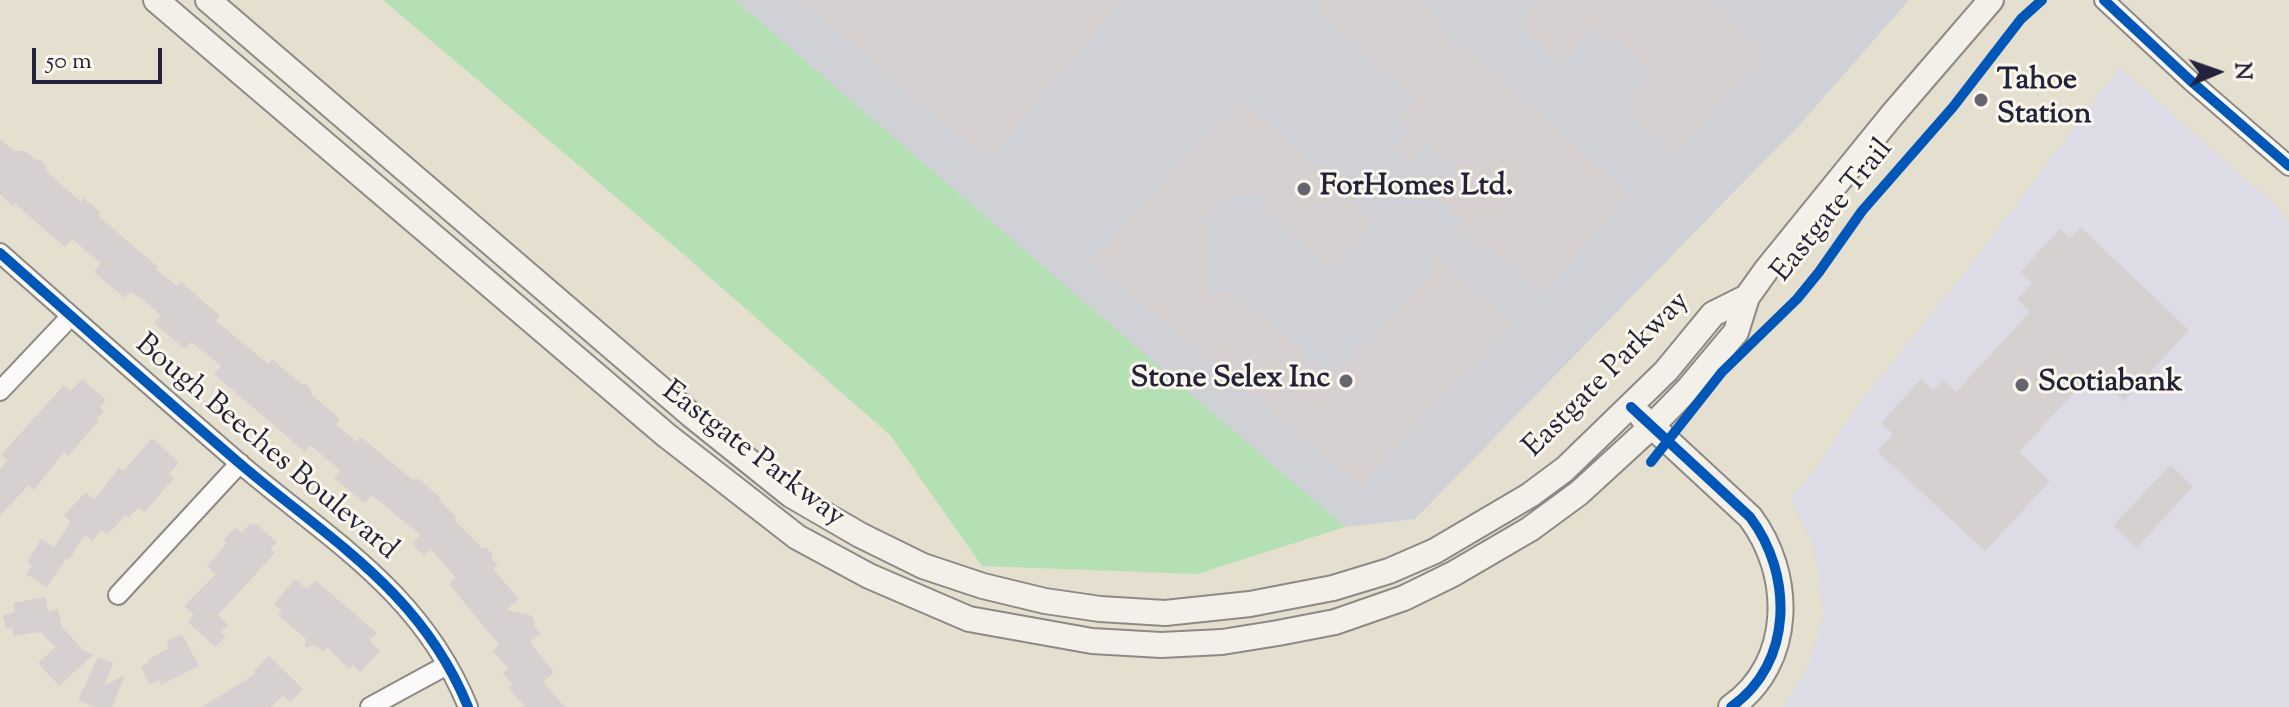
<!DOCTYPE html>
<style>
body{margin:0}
#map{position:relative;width:2289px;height:707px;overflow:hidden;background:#e5dfcf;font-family:"Sorts Mill Goudy",serif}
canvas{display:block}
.north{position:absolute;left:2177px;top:32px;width:80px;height:80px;-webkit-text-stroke:6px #fbf7ec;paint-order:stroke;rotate:88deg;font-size:22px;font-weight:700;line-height:32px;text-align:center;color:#22223b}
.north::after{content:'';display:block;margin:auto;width:28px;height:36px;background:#22223b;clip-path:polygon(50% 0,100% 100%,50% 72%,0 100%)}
.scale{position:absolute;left:32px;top:48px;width:130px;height:36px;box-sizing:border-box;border:4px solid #22223b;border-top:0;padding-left:10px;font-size:24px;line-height:28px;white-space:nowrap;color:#22223b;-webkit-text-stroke:6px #fbf7ec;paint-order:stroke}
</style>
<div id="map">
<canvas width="2289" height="707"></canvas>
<div class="north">N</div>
<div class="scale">50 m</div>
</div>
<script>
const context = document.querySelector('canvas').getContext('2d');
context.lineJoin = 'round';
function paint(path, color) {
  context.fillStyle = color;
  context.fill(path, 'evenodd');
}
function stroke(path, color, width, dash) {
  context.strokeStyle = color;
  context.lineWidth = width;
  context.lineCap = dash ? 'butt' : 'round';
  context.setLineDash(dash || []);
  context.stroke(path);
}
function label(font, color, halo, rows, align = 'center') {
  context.font = font + ' "Sorts Mill Goudy",serif';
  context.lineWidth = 6;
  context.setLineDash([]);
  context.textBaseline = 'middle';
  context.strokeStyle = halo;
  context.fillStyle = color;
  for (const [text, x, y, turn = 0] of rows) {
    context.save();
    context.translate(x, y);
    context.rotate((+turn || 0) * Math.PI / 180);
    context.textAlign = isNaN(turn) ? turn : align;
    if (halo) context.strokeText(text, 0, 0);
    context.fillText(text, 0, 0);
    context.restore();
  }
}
paint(new Path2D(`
 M2120,67L2279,209L2289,223V707H1784L1808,666L1824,615L1813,545L1791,499L1818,465L1855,409L1967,270Z`), '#dddbe6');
paint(new Path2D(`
 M735,0H1909L1804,120L1415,519L1345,527Z`), '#d0d0d7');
paint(new Path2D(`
 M383,0H735L1345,527L1197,574L982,566L890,435L682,253Z`), '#b5e0b6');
paint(new Path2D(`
 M801,0H1124L988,160Z
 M1322,0H1419L1446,25L1441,31L1461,49L1465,45L1630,195L1543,293L1497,253L1491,249L1485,256L1455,229L1462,221L1431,193L1455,167L1428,143L1411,162L1395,148L1411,129L1398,117L1415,98L1315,8Z
 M1540,0H1710L1768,55L1674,155L1622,106L1652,74L1618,40L1614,45L1595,27L1560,64L1518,23Z
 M1241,99L1375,220L1331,269L1269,212L1268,194L1225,195L1207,219L1209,295L1228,291L1236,299L1241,297L1302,349L1307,366L1318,362L1320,371L1355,363L1352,348L1363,347L1434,270L1427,264L1437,254L1512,324L1497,342L1493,341L1484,360L1476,359L1467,376L1461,375L1449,394L1444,392L1433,412L1428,411L1418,431L1412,428L1400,448L1395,447L1385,467L1380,465L1362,488L1091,262Z
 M0,139L14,151H24L37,160H41L46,165L47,172L81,202L84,198L101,213L98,216L158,267L156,269L177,286L181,282L220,316L216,321L268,364L272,359L301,384H305L311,389V394L340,419L336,424L357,442L361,437L414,481L417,478L441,498L439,500L456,517L454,520L481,547L487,548L492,554V559L497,565L493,569L519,599L506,610L530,615L535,620L534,626L541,633L530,642L554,672L543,682L565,707H525L509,688L513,685L503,673L509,669L493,651L499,645L449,584L456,578L431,549L424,556L412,544L420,535L372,495L365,503L334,478L340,470L310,445L305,452L214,374L221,366L191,342L185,349L154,323L161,315L141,298L130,292L125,298L94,272L101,263L72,239L65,247L15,204L12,206L0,194Z
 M2080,227L2189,330L2124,401L2093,372L2019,452L2050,481L1985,551L1877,451L1893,434L1881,423L1921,379L1933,390L1943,380L1956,392L2030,312L2017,299L2032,283L2020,272L2060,229L2070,238Z
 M82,379L106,400L100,407L104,411L96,420L98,422L68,456L64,452L34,490L29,485L0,515V470L8,460L1,455L64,385L71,391Z
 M152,438L179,462L169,474L174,478L145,512L138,507L129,518L126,515L107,535L102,530L92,541L85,535L69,560L66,558L47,587L26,574L32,566L27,562L41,539L54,547L71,522L64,515L86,492L94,500L119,468L123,472Z
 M2170,465L2193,486L2137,548L2113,526Z
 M250,523L254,526L256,524L277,542L270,549L275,553L218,615L228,625L221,632L225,637L215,647L188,622L194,615L184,606L216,574L207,566L227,543L224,540L235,527L242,533Z
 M295,579L307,589L315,580L377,633L369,640L380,651L360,672L353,665L349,669L327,647L323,652L315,645L305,648L306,639L278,615L282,610L274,604Z
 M45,597L48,612L58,609L62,627L83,650L93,655L59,686L38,663L56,647L40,632L14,636L12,627L6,628L3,615L15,612L14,603Z
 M182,634L199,666L161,685L159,680L150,684L141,667L149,662L148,660L169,648L166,642Z
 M269,656L303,689L290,702L283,695L271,707H202L255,674L253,672Z
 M98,657L113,663L104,686L125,675L112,707H94L78,700Z`), '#d6d0d1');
const street = new Path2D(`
 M2104,0L2192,82L2289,166
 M0,253C79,323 158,393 238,462C328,539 421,591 468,707
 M0,391L71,316
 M118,595L240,463
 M370,707L447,665`);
const secondary = new Path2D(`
 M156,0L666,435L797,537L869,576L969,619L1092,641L1161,645L1222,642L1278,633L1335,622L1404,598L1453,574L1530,529L1579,493L1652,426L1689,388L1736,332L1747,297L1767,269L1892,115L1991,0
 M208,0L690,414L791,495L860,535L923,566L983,586L1045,601L1100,609L1165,613L1250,604L1333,588L1389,571L1435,551L1530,495L1565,469L1666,371L1713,314L1747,297
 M1642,417L1750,517C1793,574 1794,663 1731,707`);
stroke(street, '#8d8a86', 22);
stroke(secondary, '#8d8a86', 28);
stroke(street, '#fbfaf8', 18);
stroke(secondary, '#f3f0e9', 24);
stroke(new Path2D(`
 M2104,0L2192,82L2289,166
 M0,253C79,323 158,393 238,462C328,539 421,591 468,707
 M1631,407L1750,517C1793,574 1794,663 1731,707
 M1651,462L1722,372L1797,299L1819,272L1862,211L1953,107L2021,19L2042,0`), '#0057b8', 10);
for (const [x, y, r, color] of [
 [1981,100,8,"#66646f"],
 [1304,189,8,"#66646f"],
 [1346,381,8,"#66646f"],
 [2022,385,8,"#66646f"]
]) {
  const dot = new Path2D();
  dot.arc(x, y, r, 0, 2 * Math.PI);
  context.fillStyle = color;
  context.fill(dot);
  stroke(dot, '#fbf7ec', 3);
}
label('bold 30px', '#22223b', '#fbf7ec', [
 ["Tahoe",1997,83],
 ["Station",1997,117],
 ["ForHomes Ltd.",1320,189],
 ["Stone Selex Inc",1330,381,"right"],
 ["Scotiabank",2038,385]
], 'left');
label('30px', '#22223b', '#fbf7ec', [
 ["Eastgate Trail",1834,212,-51],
 ["Eastgate Parkway",1608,376,-45],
 ["Bough Beeches Boulevard",265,449,40],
 ["Eastgate Parkway",752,456,37]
]);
</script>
